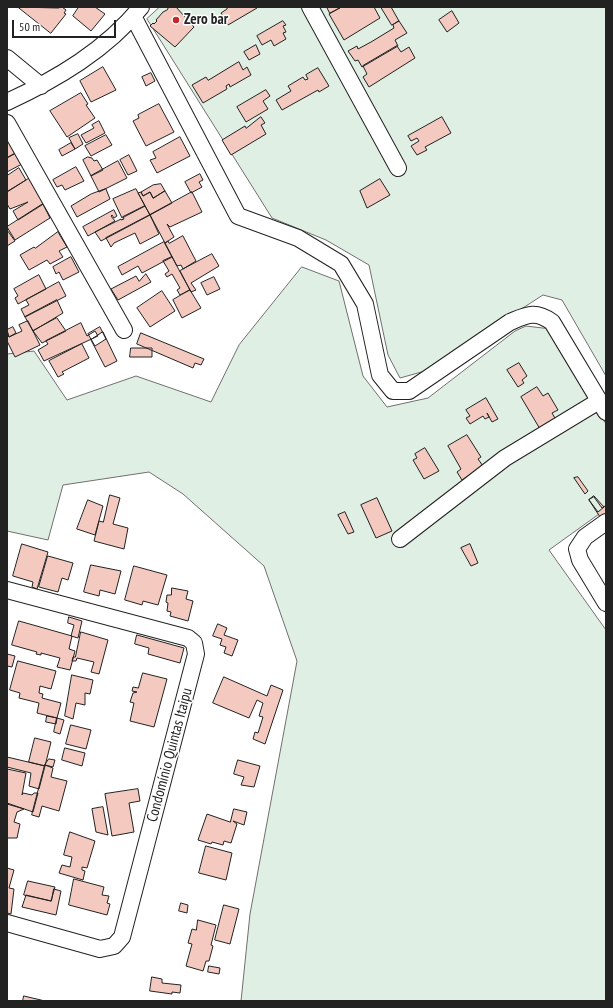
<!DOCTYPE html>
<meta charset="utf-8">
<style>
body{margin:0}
#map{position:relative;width:613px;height:1008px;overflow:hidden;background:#fff;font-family:"PT Sans Narrow",sans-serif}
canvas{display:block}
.frame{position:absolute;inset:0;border:8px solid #222;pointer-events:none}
.scale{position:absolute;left:12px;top:20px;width:104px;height:18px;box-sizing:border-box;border:2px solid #222;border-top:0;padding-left:5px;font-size:12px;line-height:14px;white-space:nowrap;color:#222;-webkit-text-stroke:3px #fff;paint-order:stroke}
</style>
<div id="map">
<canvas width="613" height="1008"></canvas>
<div class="frame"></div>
<div class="scale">50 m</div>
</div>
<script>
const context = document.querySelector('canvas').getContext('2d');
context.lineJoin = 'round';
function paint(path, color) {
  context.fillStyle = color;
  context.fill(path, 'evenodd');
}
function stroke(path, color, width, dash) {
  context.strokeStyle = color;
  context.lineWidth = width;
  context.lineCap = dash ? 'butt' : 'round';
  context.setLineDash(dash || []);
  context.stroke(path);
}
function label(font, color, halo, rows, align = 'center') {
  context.font = font + ' "PT Sans Narrow",sans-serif';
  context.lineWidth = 3;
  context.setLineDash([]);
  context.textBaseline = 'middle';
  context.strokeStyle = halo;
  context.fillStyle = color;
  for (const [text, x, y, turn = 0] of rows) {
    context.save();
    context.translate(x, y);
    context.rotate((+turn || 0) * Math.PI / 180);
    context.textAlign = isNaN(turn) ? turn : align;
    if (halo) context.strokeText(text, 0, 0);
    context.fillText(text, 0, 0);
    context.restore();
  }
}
const green = new Path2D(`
 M160,7H606V376L562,300L543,295L425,371L400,378L388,355L369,265L326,240L272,218L147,19Z
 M302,267L339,281L363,376L387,407L428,398L515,331L526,326L551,329L606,424V509L549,550L606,630V1001H241L250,914L297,661L264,566L183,494L149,472L63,485L48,540L7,531V354L34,351L67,400L136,376L211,402L239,345Z`);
paint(green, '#e0efe3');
stroke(green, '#6f6f6f', 1);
const building = new Path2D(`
 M18,7L58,8L62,7L66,10L64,13L66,14L51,33Z
 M79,7H95L105,14L91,31L73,16Z
 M169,7H176L194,27L175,47L150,26L153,23L154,24L157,21L156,20L163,12L167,10Z
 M226,7H256L257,8L228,25L221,13L227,9Z
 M327,7H339L340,8L330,13Z
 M374,7L380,18L344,40L329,14L341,7Z
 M381,7H391L399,21L392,25Z
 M452,11L459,23L447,32L439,20Z
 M283,21L286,25L283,26L286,32L283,33L286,39L274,46L271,40L262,45L257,36Z
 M399,21L407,33L395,40L398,46L362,67L358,60L355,61L348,51L357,46L358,49L371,42L394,28L393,25Z
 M256,45L260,54L249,60L244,52Z
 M397,46L401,52L409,47L415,58L369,87L363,77L367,74L363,66Z
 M239,62L243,70L247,67L251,75L230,87L229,84L226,86L227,89L203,103L192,85L206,77L208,80Z
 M103,67L116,90L91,102L80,81Z
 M318,68L329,86L319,92L318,90L282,110L276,100L291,91L288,86L303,77L305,80L308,79L306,75Z
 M151,73L155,81L146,86L142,77Z
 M266,90L270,96L263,101L268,109L246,122L237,107Z
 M81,93L88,104L86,105L95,118L67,137L50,111Z
 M159,104L174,132L146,146L133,121L139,118L138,115Z
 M261,117L265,123L261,125L266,134L231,155L222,140L245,126L246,128Z
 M442,117L451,133L425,147L427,150L417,155L411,146L419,141L417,138L411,141L408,136Z
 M99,121L105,133L86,143L81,135L94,128L92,125Z
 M78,134L83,144L75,149L69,138Z
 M106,135L112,145L91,156L85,146Z
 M7,137L16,153L7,158Z
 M180,137L190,156L157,173L150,160L156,158L153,152Z
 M71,143L75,149L62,156L59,150Z
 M16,153L22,164L7,172V158Z
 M129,155L137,171L128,175L120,160Z
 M88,157L92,158L94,161L97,160L103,170L91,176L83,160Z
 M118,161L127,178L99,192L91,176Z
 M76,167L84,181L65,190L62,185L57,187L53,180Z
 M19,168L26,180L7,192V176Z
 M200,174L203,180L199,182L202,187L191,193L185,182Z
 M30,178L45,203L18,220L13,211L28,202L10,209L7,204V192Z
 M380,179L390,195L367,208L360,191Z
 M161,184L165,191L153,198L150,192L143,196L141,192L153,185Z
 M106,189L110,199L77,217L71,206L91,194Z
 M136,189L145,206L122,218L113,199Z
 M165,191L172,203L150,215L138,193L141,192L143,196L150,192L153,198Z
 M192,192L202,212L170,227L167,224L174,237L165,243L150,215Z
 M43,204L50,218L15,240L7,227Z
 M145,206L150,215L101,241L95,232L121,219V220L124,219L123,217Z
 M114,210L117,216L114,218L112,215L111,216L115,221L88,236L83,227Z
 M150,215L159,234L140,244L135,233L114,243L111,247L106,238Z
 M7,230L15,241L7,246Z
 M58,232L67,247L59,251L63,257L50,264L47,260L29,270L20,255L34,247L35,248Z
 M183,236L196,261L183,269L181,265L177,266L165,243L168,241L169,243Z
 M164,242L172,257L142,273L138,266L122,275L118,267Z
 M212,254L219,266L191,283L196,290L191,292L180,271Z
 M71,257L79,272L63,280L59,272L56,274L53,267Z
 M172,257L190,290L180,295L177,290L180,288L172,274L167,277L165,274L169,271L163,261Z
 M146,274L151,282L118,300L111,289L136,276L139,281Z
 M39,275L46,289L18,304L15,298L18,296L14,289Z
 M214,277L220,289L207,295L201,283Z
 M59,282L66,296L25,317L21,309L29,305L26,300Z
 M190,290L201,308L182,318L173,300Z
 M162,291L175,311L150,327L137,308Z
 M57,300L63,313L33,331L25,317Z
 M57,318L66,331L42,343L33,331Z
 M28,321L40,345L15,357L7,341V332L9,337L22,331L19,325Z
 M81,323L87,336L95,331L98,336L44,361L38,350L48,344L46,341Z
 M13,327L16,333L9,337L7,330Z
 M100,327L106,339L95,346L88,334Z
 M103,332L117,361L105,367L91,340Z
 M141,333L204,359L201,365L195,363L193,368L137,344Z
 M82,344L89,358L62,372L64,374L58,377L49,361Z
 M131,348H152V357H130Z
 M519,363L527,376L522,380L524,383L518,387L507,370Z
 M537,387L543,396L548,393L558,410L552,413L556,420L540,429L521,397Z
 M486,398L498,419L492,422L487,413L489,417L485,419L483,416L470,424L466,418L470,416L466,410Z
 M467,435L481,457L478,459L483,466L462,480L457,472L461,469L448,446Z
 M425,448L439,471L424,479L413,460L417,458L415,454Z
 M578,477L588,491L585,494L574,478Z
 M110,495L120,498L113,524L128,528L124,549L94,541L99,521L103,522Z
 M594,496L604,507L598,512L589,500Z
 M594,497L602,508L605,506L606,509V517L602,520L589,500Z
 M377,498L392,531L376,538L361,505Z
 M88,500L103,506L95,535L77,529Z
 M345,512L354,532L348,534L338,515Z
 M22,544L48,552L37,589L32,587L33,582L13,576Z
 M470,544L478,563L471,566L461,548Z
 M48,556L73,563L68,580L62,578L58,592L39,587Z
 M91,565L121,571L115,594L100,590L99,596L84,592Z
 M134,566L167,575L158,605L143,601L142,605L125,600Z
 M172,588L188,591L186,599L193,601L188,621L170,616L171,612L167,611L168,603L166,602L167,595H171Z
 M69,617L82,621L78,638L71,636L74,625L68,623Z
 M19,621L72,636L69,649L75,651L70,670L57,667L60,658L41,653V655L36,654L37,652L12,645Z
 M218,624L227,628L224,635L238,640L232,656L224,653L226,647L220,645L222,639L213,636Z
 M81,632L108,640L99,674L91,672L94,662L77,658L76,661H72L73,657H75Z
 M137,635L184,648L180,663L148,654L149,648L135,644Z
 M7,654L15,656L12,667L7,666Z
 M18,661L56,671L51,689L40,686L39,693L43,694L42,698L61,703L57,718L37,713L39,703L19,698L20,693L10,690Z
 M143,673L167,679L154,727L130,721L134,703L130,702L133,693L137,692L132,691L133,687L138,688Z
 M72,675L93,680L90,694L85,693V705L76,703L73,719L65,716Z
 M224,677L267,696L271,685L283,690L265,744L253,739L255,732L258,733L263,717L259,716L263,703L257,700L249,718L213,703Z
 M47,716L57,718L56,724L46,722Z
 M57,718L64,720L60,734L54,732Z
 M71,725L91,730L86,749L66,744Z
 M35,738L51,742L45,766L29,762Z
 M65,748L85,753L82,766L62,760Z
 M7,757L45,766L39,789L29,786L31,773L7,767Z
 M49,759L55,760L53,767L45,765Z
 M238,760L260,766L254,787L241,785L244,777L234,774Z
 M45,765L53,768L51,777L67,781L59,811L42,806L39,817L32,815Z
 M7,769L26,773L22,795L23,793L32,795L34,793H38L33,812L7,803Z
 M138,789L140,801L129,803L134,832L112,836L105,794Z
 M7,804L24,809L17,812L14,822L20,824L17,838H7Z
 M103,807L108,835L96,832L92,809Z
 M234,809L247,812L244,825L233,821L237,824L231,843L224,841L223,845L212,842L211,844L198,840L207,814L230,822Z
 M70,832L95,841L87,868L82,867V870L85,871L83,880L59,873L62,865L70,867L72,857L64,855Z
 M206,846L232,853L226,880L199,873Z
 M7,868L14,870L9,888L14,889L11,914L7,913Z
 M74,879L104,887L102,895L109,896L107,903L110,904L107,915L69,905Z
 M28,881L55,887L51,901L24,895Z
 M54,889L61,891L56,915L22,907L26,895L51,901Z
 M181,903L188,905L187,913L179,911Z
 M224,905L239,909L230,944L215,940Z
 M198,920L216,925L211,945L213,946L209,961H206L203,971L186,966L192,944L188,943L192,929L196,930Z
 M209,966L220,968L219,974L208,972Z
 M152,977L162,979V983L181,985L180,993L172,992V994L150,991Z
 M24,996L45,1001H23Z`);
paint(building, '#f3c9c0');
stroke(building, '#222', 1);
const minor = new Path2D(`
 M310,7L398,168
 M133,16L238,216L298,238L341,264L365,304L380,375L393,391H409L510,322C527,315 535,310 552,322L606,412
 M7,58L41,86
 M7,102C57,79 106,50 141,7
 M7,123L124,330
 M606,522L585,537L577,549L580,560L606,603
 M400,539L505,458L599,401
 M7,590L188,638L194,643L196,654L122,937L114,946L100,949L7,923`);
stroke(minor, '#222', 18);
stroke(minor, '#fff', 16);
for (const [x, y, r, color] of [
 [176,20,4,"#c62828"]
]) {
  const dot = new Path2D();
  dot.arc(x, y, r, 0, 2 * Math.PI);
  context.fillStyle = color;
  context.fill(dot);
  stroke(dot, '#fff', 1.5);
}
label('bold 15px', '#222', '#fff', [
 ["Zero bar",184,20]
], 'left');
label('15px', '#222', '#fff', [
 ["Condomínio Quintas Itaipu",170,755,-75]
]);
</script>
